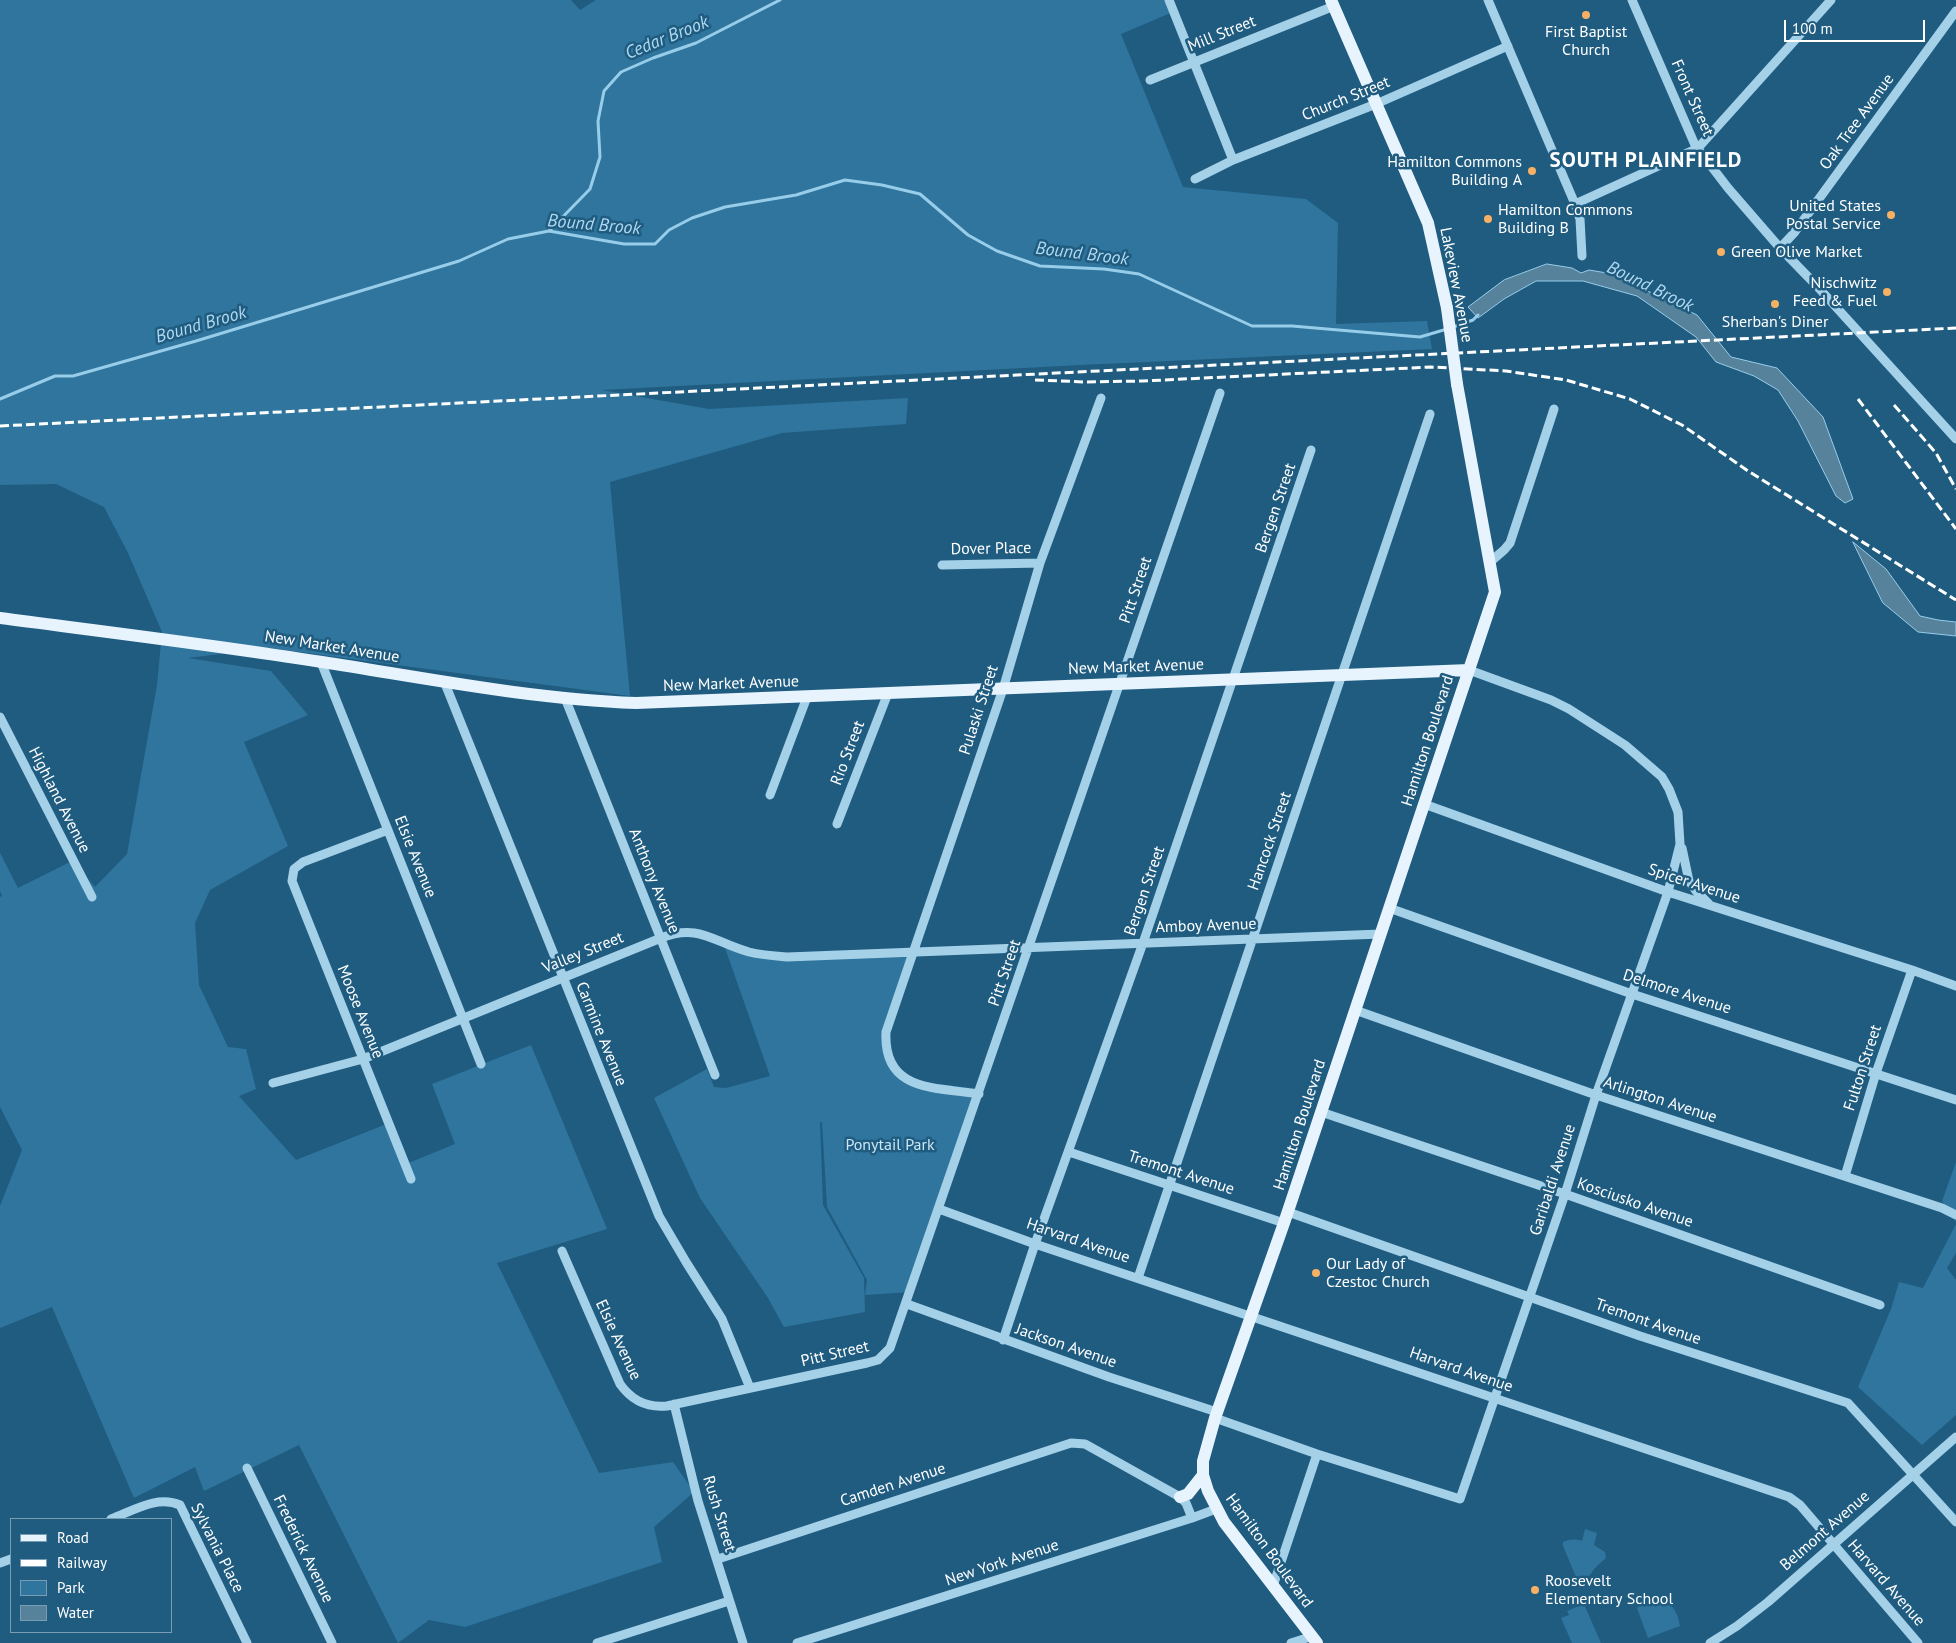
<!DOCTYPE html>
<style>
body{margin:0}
#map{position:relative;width:1956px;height:1643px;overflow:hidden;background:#1f5c80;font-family:"PT Sans",sans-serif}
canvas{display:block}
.legend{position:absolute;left:10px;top:1518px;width:162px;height:115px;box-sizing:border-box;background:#1f5c80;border:1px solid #799db3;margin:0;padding:6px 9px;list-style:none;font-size:15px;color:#fff}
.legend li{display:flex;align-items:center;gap:10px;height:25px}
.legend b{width:25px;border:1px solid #799db3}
.scale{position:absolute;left:1784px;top:20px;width:141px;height:22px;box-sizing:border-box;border:2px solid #fff;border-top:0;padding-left:6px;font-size:15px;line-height:18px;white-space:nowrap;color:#fff;-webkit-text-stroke:4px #1f5c80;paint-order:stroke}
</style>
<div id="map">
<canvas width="1956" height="1643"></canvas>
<ul class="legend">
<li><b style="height:6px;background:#e7f4fe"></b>Road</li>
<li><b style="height:6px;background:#fff"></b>Railway</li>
<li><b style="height:14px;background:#2f759d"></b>Park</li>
<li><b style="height:14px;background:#56829b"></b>Water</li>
</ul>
<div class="scale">100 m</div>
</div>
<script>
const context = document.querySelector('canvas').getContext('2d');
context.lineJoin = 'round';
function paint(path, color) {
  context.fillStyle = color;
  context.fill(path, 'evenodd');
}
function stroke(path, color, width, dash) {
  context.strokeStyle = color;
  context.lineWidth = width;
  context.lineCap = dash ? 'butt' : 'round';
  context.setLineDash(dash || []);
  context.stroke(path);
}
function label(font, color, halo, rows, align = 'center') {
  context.font = font + ' "PT Sans",sans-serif';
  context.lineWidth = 5;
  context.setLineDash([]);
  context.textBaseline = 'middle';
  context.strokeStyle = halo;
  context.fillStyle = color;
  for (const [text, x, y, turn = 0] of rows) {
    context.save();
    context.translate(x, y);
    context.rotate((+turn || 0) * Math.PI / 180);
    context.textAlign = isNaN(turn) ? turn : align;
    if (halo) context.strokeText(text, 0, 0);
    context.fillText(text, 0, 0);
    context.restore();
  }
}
paint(new Path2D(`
 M0,0H571L580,10L596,0H1168L1173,12L1121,34L1183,187L1306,199L1338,223L1336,324L1427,321L1432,349L1081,365L602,390L709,409L908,398L906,424L782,433L610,482L630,696L269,648L188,658L271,671L308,715L244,742L288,846L210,890L195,923L199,985L228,1047L246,1049L256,1089L239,1096L296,1160L389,1123L406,1164L455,1144L432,1084L531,1045L607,1229L497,1263L599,1473L673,1462L694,1492L654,1527L662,1562L465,1627L429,1620L398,1643L299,1445L204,1491L195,1467L134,1498L52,1307L0,1328V1206L22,1150L0,1107V897L2,896L0,891V853L18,888L72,861L95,887L127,854L157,685L162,632L128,553L104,507L56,484L0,485Z
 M724,945L809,957L912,953L884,1043L907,1080L978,1089L911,1292L865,1295L867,1280L827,1207L822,1122H820L823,1205L864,1278L865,1312L784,1327L768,1298L700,1198L654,1098L707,1069L714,1087L726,1088L770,1076Z
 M1956,1162V1222L1942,1201Z
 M1956,1224V1253L1947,1268L1956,1280V1415L1922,1445L1858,1387L1891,1309L1899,1282L1923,1288Z
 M1585,1529L1597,1533L1594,1545L1605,1552L1606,1558L1595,1568L1584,1583L1576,1577L1563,1546V1542C1571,1539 1575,1539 1582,1541Z
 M1662,1599C1674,1605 1678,1614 1680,1626L1648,1638L1637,1608L1644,1602Z
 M1584,1604L1601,1643H1572L1561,1618L1569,1615L1567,1611Z`), '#2f759d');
const water = new Path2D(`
 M1547,264L1572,268L1581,273L1589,270L1613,274L1697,315L1731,357L1777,368L1823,417L1853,499L1845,503L1836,496L1798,421L1778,390L1754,376L1716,362L1696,337L1637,296L1583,281H1536L1504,299L1478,318L1468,307L1504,280Z
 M1853,542L1886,569L1920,616L1938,620L1956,622V636L1918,632L1883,603Z`);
paint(water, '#56829b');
stroke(water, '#98cdea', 1);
stroke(new Path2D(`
 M549,231L590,189L600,157L598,121L604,91L621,72L653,58L696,43L780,0
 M1453,327L1473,320L1478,315
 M0,399L55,376H73L196,341L459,261L508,239L549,231L624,244H655L669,230L692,218L725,207L796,195L845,180L882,185L920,194L968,235L997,251L1040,266L1104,269L1139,274L1252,326H1292L1420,337L1447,329`), '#98cdea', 3);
stroke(new Path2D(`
 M1169,0L1233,160
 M1488,0L1575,204L1580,219L1582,256
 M1632,0L1695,145L1728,188L1780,248L1816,285L1956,439
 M1150,80L1334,6
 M1195,179L1233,160L1376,104L1508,46
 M1575,204L1698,148L1831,0
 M1780,248L1794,233L1956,11
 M1489,563L1504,550L1510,543L1554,409
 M942,565L1040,563
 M321,662L481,1064
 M444,681L659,1216L686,1262L722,1319L750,1388
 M565,698L715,1075
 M0,717L92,897
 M770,795L807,697
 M1424,804L1668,892L1912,970L1956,986
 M837,824L888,693
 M388,830L303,862L294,869L292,881L411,1179
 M1682,848L1689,881L1696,891L1709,904
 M1389,908L1632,994L1956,1100
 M1355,1010L1596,1095L1942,1208L1956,1215
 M273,1083L363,1059L661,938C699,923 713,942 749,952C761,955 774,956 787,957L1381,934
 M979,1094C935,1087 883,1092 886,1032L1003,689L1040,563L1101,398
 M1321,1112L1565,1194L1880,1305
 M1069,1152L1284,1223
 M1845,1176L1876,1073L1912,970
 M939,1209L1035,1244L1789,1497L1800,1505L1918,1643
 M1288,1212L1640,1336L1848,1403L1956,1522
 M562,1251L620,1384C632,1401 647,1408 667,1406L867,1363L878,1360L890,1348L1220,393
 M1138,1278L1430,414
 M907,1304L1109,1377L1217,1412
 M1003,1340L1035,1244L1143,943L1311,450
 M674,1404L698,1501L743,1643
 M1215,1418L1317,1454L1460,1499L1565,1194L1596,1095L1668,892L1680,844L1678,812L1669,789L1662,777L1625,745L1569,709L1551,700L1469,670
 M247,1468L332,1643
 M111,1519C133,1511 157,1495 180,1505L247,1643
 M718,1559L1071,1443L1085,1444L1180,1497L1186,1503L1192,1518
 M0,1563L11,1559
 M1273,1586L1317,1454
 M597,1643L729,1601
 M797,1643L1192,1518L1216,1509
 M1291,1643L1313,1636
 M1710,1643L1737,1626L1768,1602L1956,1437`), '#a4d0e8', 9);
stroke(new Path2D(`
 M1331,0L1428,223L1447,308
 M0,618C107,632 215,645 322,662C426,678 530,699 636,703L1469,670
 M1180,1497L1188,1494L1203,1475
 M1317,1643L1224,1522L1208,1491L1203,1475V1461L1215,1418L1284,1223L1495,592L1457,384`), '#e7f4fe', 12);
stroke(new Path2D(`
 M1035,380L1086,382L1143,381L1431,367L1506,371L1566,380L1630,399L1682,425L1748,471L1956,600
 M1858,399L1956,529
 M1894,405L1936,453L1956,489
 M0,426L1956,328`), '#fff', 3, [9, 4]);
stroke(new Path2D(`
 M1447,308L1457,384`), '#e7f4fe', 12);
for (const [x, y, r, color] of [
 [1586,15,5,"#f6b164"],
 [1532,171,5,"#f6b164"],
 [1891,215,5,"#f6b164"],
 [1488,219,5,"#f6b164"],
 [1721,252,5,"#f6b164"],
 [1887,292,5,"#f6b164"],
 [1775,304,5,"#f6b164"],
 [1316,1273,5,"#f6b164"],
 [1535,1590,5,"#f6b164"]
]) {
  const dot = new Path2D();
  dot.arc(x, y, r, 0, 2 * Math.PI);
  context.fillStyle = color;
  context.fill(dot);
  stroke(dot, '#1f5c80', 2);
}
label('16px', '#fff', '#1f5c80', [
 ["First Baptist",1586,32,"center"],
 ["Church",1586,50,"center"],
 ["Hamilton Commons",1522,162,"right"],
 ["Building A",1522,180,"right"],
 ["United States",1881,206,"right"],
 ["Postal Service",1881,224,"right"],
 ["Hamilton Commons",1498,210],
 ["Building B",1498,228],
 ["Green Olive Market",1731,252],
 ["Nischwitz",1877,283,"right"],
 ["Feed & Fuel",1877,301,"right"],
 ["Sherban's Diner",1775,322,"center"],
 ["Our Lady of",1326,1264],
 ["Czestoc Church",1326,1282],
 ["Roosevelt",1545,1581],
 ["Elementary School",1545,1599]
], 'left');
label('16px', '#fff', '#1f5c80', [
 ["Mill Street",1222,34,-22],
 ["Front Street",1692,98,66],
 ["Church Street",1346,99,-22],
 ["Oak Tree Avenue",1857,122,-54],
 ["Lakeview Avenue",1456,285,79],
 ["Bergen Street",1276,508,-71],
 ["Dover Place",991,549,-1],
 ["Pitt Street",1136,590,-71],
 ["New Market Avenue",332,647,9],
 ["New Market Avenue",1136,667,-2],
 ["New Market Avenue",731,684,-2],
 ["Pulaski Street",979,710,-72],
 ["Hamilton Boulevard",1428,741,-72],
 ["Rio Street",848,753,-69],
 ["Highland Avenue",59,800,63],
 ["Hancock Street",1270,841,-71],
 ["Elsie Avenue",415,857,68],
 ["Anthony Avenue",654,881,68],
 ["Spicer Avenue",1694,884,18],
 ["Bergen Street",1145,891,-71],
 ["Amboy Avenue",1206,926,-2],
 ["Valley Street",583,953,-22],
 ["Pitt Street",1005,973,-71],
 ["Delmore Avenue",1677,992,18],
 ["Moose Avenue",360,1012,68],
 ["Carmine Avenue",601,1034,68],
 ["Fulton Street",1863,1068,-72],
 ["Arlington Avenue",1660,1100,18],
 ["Hamilton Boulevard",1300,1125,-72],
 ["Tremont Avenue",1181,1173,18],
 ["Garibaldi Avenue",1553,1180,-72],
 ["Kosciusko Avenue",1635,1203,19],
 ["Harvard Avenue",1078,1241,19],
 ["Tremont Avenue",1648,1322,19],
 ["Elsie Avenue",618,1340,65],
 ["Jackson Avenue",1066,1346,19],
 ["Pitt Street",835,1354,-13],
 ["Harvard Avenue",1461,1370,19],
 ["Camden Avenue",893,1485,-18],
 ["Rush Street",719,1514,73],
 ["Belmont Avenue",1825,1531,-41],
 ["Sylvania Place",217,1548,63],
 ["Frederick Avenue",303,1549,64],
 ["Hamilton Boulevard",1269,1551,54],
 ["New York Avenue",1002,1563,-18],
 ["Harvard Avenue",1886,1583,49]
]);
label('16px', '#c8e6f6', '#1f5c80', [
 ["Ponytail Park",890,1145]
]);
label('italic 18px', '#b0d9f0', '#1f5c80', [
 ["Cedar Brook",667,38,-22],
 ["Bound Brook",594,225,5],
 ["Bound Brook",1082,254,7],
 ["Bound Brook",1650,287,26],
 ["Bound Brook",201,325,-16]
]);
context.letterSpacing = '1px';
label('bold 21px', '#fff', '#1f5c80', [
 ["SOUTH PLAINFIELD",1646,161]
]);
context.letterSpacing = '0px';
</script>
